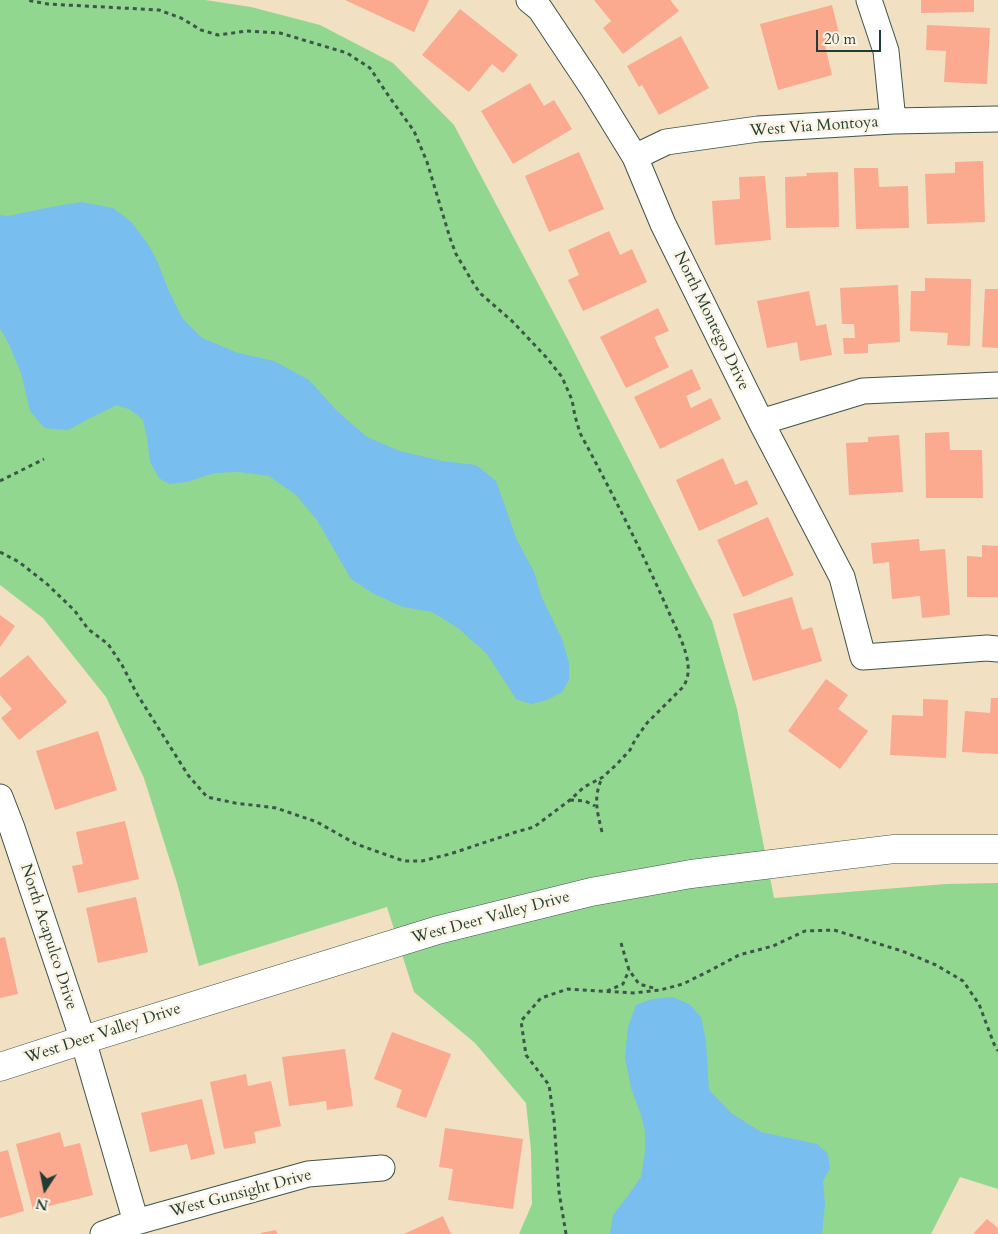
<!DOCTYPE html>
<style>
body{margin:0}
#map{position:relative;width:998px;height:1234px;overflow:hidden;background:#f1e0c1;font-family:Cardo,serif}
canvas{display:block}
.north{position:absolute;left:20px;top:1164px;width:50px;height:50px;-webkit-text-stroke:4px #fcf5e5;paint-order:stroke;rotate:191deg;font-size:14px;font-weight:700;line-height:20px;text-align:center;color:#1f3d34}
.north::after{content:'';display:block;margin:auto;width:18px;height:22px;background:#1f3d34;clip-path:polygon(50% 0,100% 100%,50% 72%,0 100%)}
.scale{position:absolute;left:816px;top:30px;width:65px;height:22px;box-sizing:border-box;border:2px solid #1f3d34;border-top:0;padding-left:6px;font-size:15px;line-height:18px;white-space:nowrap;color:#1f3d34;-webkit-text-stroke:4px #fcf5e5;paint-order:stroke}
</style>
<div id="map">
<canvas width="998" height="1234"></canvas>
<div class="north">N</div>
<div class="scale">20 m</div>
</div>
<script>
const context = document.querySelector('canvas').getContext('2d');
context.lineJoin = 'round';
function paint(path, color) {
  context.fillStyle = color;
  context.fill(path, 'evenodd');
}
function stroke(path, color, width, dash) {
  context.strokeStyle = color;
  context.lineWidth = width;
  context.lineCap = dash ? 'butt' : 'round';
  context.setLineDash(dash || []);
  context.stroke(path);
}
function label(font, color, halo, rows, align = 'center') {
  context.font = font + ' Cardo,serif';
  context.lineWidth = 5;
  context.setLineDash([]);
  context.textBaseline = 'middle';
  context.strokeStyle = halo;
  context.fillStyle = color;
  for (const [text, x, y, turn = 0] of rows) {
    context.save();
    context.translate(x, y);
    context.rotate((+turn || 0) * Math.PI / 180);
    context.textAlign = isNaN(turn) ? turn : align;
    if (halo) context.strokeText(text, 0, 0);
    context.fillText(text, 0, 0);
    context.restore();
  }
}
paint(new Path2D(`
 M0,0H205L251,7L320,25L393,63L454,125L567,338L712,621L737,709L774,898L946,884L998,883V1189L960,1177L931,1234H519L532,1204L531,1150L526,1103L475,1043L414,992L387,907L199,966L177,883L144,778L106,697L43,618L0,585Z`), '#91d790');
paint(new Path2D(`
 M81,202L113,208L131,222L148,244L158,263L168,289L182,318L202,338L238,353L274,361L309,380L338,412L367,437L400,451L442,461L476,465L496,481L517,540L534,572L542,598L562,639L569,663V680L562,692L547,700L531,704L516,699L487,654L458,628L432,612L403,607L374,594L351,579L317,520L296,495L269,476L239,472L214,473L187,482L169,484L159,478L150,462L147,438L143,420L131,410L117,405L94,416L68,430L45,428L30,411L21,373L7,340L0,329V215L8,216L46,208Z
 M673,997L689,1004L701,1017L706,1041L709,1090L731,1113L761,1132L817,1144L828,1154L830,1168L823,1181L825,1204L822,1234H610L613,1215L627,1197L641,1177L645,1152V1131L641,1115L631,1088L625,1058L628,1027L636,1005L652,999Z`), '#78beef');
paint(new Path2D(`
 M345,0H429L414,32Z
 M594,0H670L679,11L623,54L603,28L611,21Z
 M921,0H974V12L921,13Z
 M832,5L840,37L824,41L832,75L778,90L760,24Z
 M460,9L518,55L503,73L492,64L469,92L422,55Z
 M927,25L990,28L987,84L944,82L946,51L926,50Z
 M681,36L709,88L659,115L642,85L639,87L627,66Z
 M530,83L544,106L554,100L572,129L513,164L481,111Z
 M579,152L604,209L549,232L525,176Z
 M983,161L985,222L927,224L925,174L955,173V162Z
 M854,168H878L879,187L908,186L909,228L856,229Z
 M838,172L839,227L786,228L785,177L807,176L806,173Z
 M765,176L771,240L715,245L712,201L740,199L739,177Z
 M609,231L620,255L632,249L647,282L583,311L568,280L579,275L568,250Z
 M925,278L971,279L970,346L947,345L948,333L910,331L911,291H925Z
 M898,285L900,342L868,344V353L844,354L843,338H855L854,324H842L840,288Z
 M985,289H998V348L982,347Z
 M809,291L816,326L826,324L832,355L800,361L797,342L767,348L757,301Z
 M658,308L669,331L654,337L669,367L626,388L600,337Z
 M692,369L701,389L686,396L691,408L711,398L721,419L660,449L634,397Z
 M949,432L950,450H982L983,498H926L925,433Z
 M899,435L903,492L849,495L846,443L868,442V437Z
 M723,458L735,485L747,480L758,504L699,531L676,480Z
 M768,517L794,575L743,597L717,540Z
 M919,539L920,551L945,549L950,615L922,618L920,596L892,599L889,562L873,564L871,543Z
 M982,545L998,546V597H967V556L982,557Z
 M792,597L802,630L812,627L822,661L753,681L733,614Z
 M0,615L15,626L0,647Z
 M28,655L67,702L19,740L1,718L12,709L0,695V678Z
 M826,679L848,695L838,709L868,731L840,769L788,731Z
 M991,698H998V754L962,752L965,711L990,713Z
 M923,699L948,700L946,758L890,755L892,715L923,716Z
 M98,731L117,790L55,810L36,751Z
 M125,821L139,879L78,893L72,866L83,864L76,832Z
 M136,897L148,952L98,963L86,908Z
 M5,937L18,994L0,998V938Z
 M392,1032L451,1054L426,1118L396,1107L402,1090L374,1079Z
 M345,1049L353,1106L327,1110L326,1101L289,1106L282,1057Z
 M246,1074L248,1086L271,1081L281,1126L254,1132L256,1143L224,1149L210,1082Z
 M202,1099L215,1154L191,1160L187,1144L150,1152L141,1113Z
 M445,1128L523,1139L513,1209L448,1200L453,1169L439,1167Z
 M60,1132L64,1147L80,1143L93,1195L33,1210L16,1144Z
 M8,1150L24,1211L0,1218V1152Z
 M443,1216L451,1234H404Z
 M987,1219L998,1228V1234H973Z
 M276,1230L277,1234H261V1233Z`), '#fba98f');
const street = new Path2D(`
 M529,0L540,9L592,87L635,157L663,224L761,422L842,577L863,657L987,648L998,649
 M869,0L886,51L893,121
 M635,157L666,142L758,129L893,121L998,119
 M761,422L863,391L998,385
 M0,797L12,828L83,1040L136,1222
 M103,1234L136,1222L308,1174L382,1168`);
const secondary = new Path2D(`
 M0,1067L83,1040L438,930L591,892L691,874L894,849H998`);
stroke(street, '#3e5549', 27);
stroke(secondary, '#3e5549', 29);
stroke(new Path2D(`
 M0,481L44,459
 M0,552L19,562L47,584L75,611L88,629L108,644L122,665L137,694L188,775L207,797L235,803L276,808L317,822L356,844L404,861H422L450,854L516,832L534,827L570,800L584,787L603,777L617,764L630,750L635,740L647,723L683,687C687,681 689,673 688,665C687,649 674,624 667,608C641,549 611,491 580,433L575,416L572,400L562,377L546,357L512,321L481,294L475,286L456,254L450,238L427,162L414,131L390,98L370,68L347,53L280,33L247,31L218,35L201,30L181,18L159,10L48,4L27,0
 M570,800L585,801L595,806
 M602,832C597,811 593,798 602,778
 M621,943L629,970L639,984L657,989
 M607,991L623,984L629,970
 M566,1234L559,1192L554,1120L549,1085L526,1055L521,1021L541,998L568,989L633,993L660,990L683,984L713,969L739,955L773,946L805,931L834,930L902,951L936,965L963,981L979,1004L994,1044L998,1051`), '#3e5549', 3, [4, 4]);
stroke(street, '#fff', 25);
stroke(secondary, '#fff', 28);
label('16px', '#1f3d34', '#fcf5e5', [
 ["West Via Montoya",814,127,-4],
 ["North Montego Drive",711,321,64],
 ["West Deer Valley Drive",491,918,-15],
 ["North Acapulco Drive",48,937,72],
 ["West Deer Valley Drive",103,1034,-18],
 ["West Gunsight Drive",241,1194,-15]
]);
</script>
